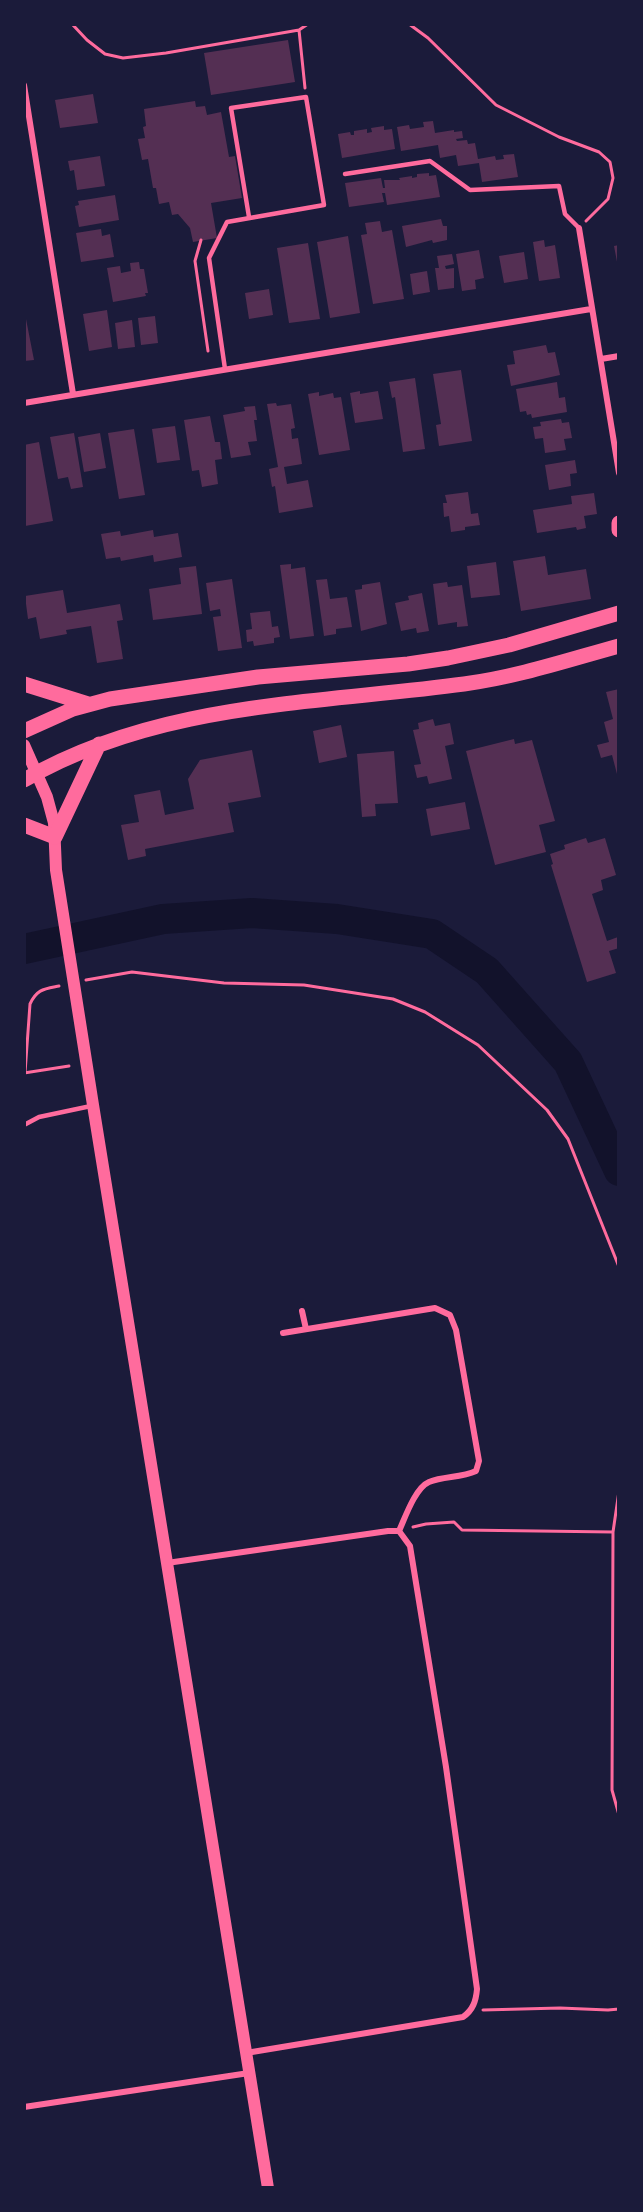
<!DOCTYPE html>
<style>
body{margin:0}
#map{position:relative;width:643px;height:2212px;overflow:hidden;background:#1b1b3a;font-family:"Archivo Narrow",sans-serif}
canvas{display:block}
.frame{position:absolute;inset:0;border:26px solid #1b1b3a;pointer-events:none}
</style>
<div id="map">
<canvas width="643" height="2212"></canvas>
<div class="frame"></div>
</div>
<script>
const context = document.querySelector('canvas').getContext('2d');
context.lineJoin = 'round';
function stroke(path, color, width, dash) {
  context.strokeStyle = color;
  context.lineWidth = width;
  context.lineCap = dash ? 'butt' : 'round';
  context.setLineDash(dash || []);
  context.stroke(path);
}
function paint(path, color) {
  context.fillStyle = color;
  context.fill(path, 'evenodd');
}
stroke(new Path2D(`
 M24,949L163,919L252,913L337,919L432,934L487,971L568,1062L619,1171`), '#12122b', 30);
paint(new Path2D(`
 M288,40L295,82L211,95L204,53Z
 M93,94L98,123L60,128L55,100Z
 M195,101L196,107L205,106L207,115L221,112L229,157L235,156L242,198L211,203L217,238L193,242L190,228L178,214L172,215L169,202L159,204L156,188H153L148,159L142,160L138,139L145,138L143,127L146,126L144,109Z
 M433,121L435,133L454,130V132L462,131L463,138L456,139L457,141L467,140L468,144L475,143L478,159L495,156L496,160L504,159L503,155L514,154L518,177L482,182L479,163L458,166L456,155L440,158L438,145L401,151L397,127L409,125L410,129L424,127L423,122Z
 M384,126V130L392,129L395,149L342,158L338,134L350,132L351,135H354V131L367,129V133L372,132L371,128Z
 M100,156L105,186L77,190L74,170L70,171L68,161Z
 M429,173V176L436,175L440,197L387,205L385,193H382L384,202L349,207L345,183L381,178L383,188H385L384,180H400L399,178L412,176V178L417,177V174Z
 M115,195L119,220L79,227L75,206L79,205L78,201Z
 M441,219L443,226H447V240L433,243L432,240L406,247L402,226Z
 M380,221L382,232L392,230L404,299L373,304L361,235L367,234L365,223Z
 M101,229L102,236L110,234L114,257L81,262L76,233Z
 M348,236L360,313L330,318L317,242Z
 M544,240L545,247L555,245L560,278L539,281L533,242Z
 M308,243L320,319L289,323L277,248Z
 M619,245V267H618L614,246Z
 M479,250L484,278L475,280L476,289L462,291L456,254Z
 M524,252L528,279L504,283L499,256Z
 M452,254L454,264L445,266L446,269L454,268V288L438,290L435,268H439L437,256Z
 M139,262L140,269H144L148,293H145L146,296L113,302L107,268L120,266L121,273L131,271L130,263Z
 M427,271L430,292L413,295L410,274Z
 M269,289L273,315L249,319L245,293Z
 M107,310L112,347L89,351L83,314Z
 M155,316L158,343L141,345L138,318Z
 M24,319H26L34,360L24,361Z
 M132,320L135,347L118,349L115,323Z
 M546,345L548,353L555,352L560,375L511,386L507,365L515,364L513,351Z
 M461,370L472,441L439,446L436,425L441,424L433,374Z
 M415,378L425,449L403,452L395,397L392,398L389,382Z
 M557,382L559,398L565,397L567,412L532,418L531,414L527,415L526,411L520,412L516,389Z
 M360,391V394L378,391L383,419L355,423L350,393Z
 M319,392V396L333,393L334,398L341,397L350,450L319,455L308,394Z
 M276,403L277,406L291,404L295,428L291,429L292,439L298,438L302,464L284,467L287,484L308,480L313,507L279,513L275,486L272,487L269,469L278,467L267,404Z
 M255,406L257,420H254L257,441L248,442L251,455L231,458L223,415L245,411L244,407Z
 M210,416L215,442H220L222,459L215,460L218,484L202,487L199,470L192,471L184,420Z
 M561,419L562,423L569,422L572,438L564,439L566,450L545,453L543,438L535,439L533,427L541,426L540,422Z
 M175,426L180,460L157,463L152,429Z
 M134,429L145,495L119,499L108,433Z
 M74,433L83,487L71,489L68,477L58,479L50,437Z
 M100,433L106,468L84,472L78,437Z
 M39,442L53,521L25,526L24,445Z
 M575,460L577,473L570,474L571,486L549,490L545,465Z
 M468,492L471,514L478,513L480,525L465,527V530L451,532L449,516L444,517L443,503H447L445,495Z
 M594,493L597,514L584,516L586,528L577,530L576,527L537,533L533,510L572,504L571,496Z
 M153,530L154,537L178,533L182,557L154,562L153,555L121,561L120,557L106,559L101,534L120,531L121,536Z
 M545,556L548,575L586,569L591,599L521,611L513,561Z
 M496,562L500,595L471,598L467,566Z
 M291,564V569L305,567L314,636L290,639L280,565Z
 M196,566L202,614L153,620L149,589L181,584L179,568Z
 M232,579L242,648L218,651L213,617L221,616L220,609L210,611L206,583Z
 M327,579L330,599L347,597L352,627L336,629V634L324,636L316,580Z
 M380,582L387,624L361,631L355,590L362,589V585Z
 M447,582L448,587L462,585L468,626L457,627V622L438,625L433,584Z
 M63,590L67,613L120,604L123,620L117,621L123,659L97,663L91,626L66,630L67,634L40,639L36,617L28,619L25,596Z
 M422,593L429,631L417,633L416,628L401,631L395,603L409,600L408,596Z
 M270,611L272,627L278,626L280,637L274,638V643L254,646L253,641L247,642L246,630L252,629L250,613Z
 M619,689V773L617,774L612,755L601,758L597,745L609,742L604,722L613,719L606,692Z
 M433,719L435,726L450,723L454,744L445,746L452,779L429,784L427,776L417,778L414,765L421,764L413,730L419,729L418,723Z
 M341,725L347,757L319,763L313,731Z
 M514,739L515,744L532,740L555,821L539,825L546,852L495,865L466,751Z
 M252,750L261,797L228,803L234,832L145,849L146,856L128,860L121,825L139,822L134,795L160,790L165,815L194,809L188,779L200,760Z
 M394,751L398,803L375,804L376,816L362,817L357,754Z
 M465,802L470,829L431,836L426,809Z
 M586,838L588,843L605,838L616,875L601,880L603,890L592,894L607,941L618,937L619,941V948L609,951L616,973L587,982L551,865L553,864L550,854L565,849L564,845Z`), '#542f53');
stroke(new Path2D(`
 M72,24L87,40L105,54L123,58L166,53L299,30L308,24
 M409,24L428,38L496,105L559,137L599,152L610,162L613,178L608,199L586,221
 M299,30L305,88
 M201,240L195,261L208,351
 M86,980L132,972L224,983L304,985L393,999L425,1012L478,1045L547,1110L568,1139L619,1267
 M24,1073L69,1066
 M25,1073L30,1004C37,989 44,989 59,986
 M619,1491L613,1532L612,1790L619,1815
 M413,1527L426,1524L454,1522L462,1530L613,1532
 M483,2010L560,2008L608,2010L619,2009`), '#ff6b9d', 3);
stroke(new Path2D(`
 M345,174L430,161L470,190L559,186L565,214L579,228
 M225,369L209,258L227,222L324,205L306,97L231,108L249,217
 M24,1125L39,1117L91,1106`), '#ff6b9d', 4.5);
stroke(new Path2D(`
 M24,85L73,394
 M579,228L619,473
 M601,359L619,356
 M24,403L591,309
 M302,1311L306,1329
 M283,1333L435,1308L450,1315L456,1330L479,1461L476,1471C461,1478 444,1476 429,1482C415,1488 405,1518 399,1531
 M167,1563L388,1531H399
 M246,2053L463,2017C473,2010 476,2001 477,1989L446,1767L410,1546L399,1531
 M24,2107L249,2073`), '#ff6b9d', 6);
stroke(new Path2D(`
 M24,745L47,797L54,823L56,870L93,1105L268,2188`), '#ff6b9d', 12);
stroke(new Path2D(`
 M619,523V530
 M24,684L88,704
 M24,731L73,709L110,699L258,677L408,664L448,658L509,645L619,613
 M24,780C158,702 315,704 464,684C517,677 568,660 619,646
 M24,825L55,837L99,744`), '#ff6b9d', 15);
</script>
